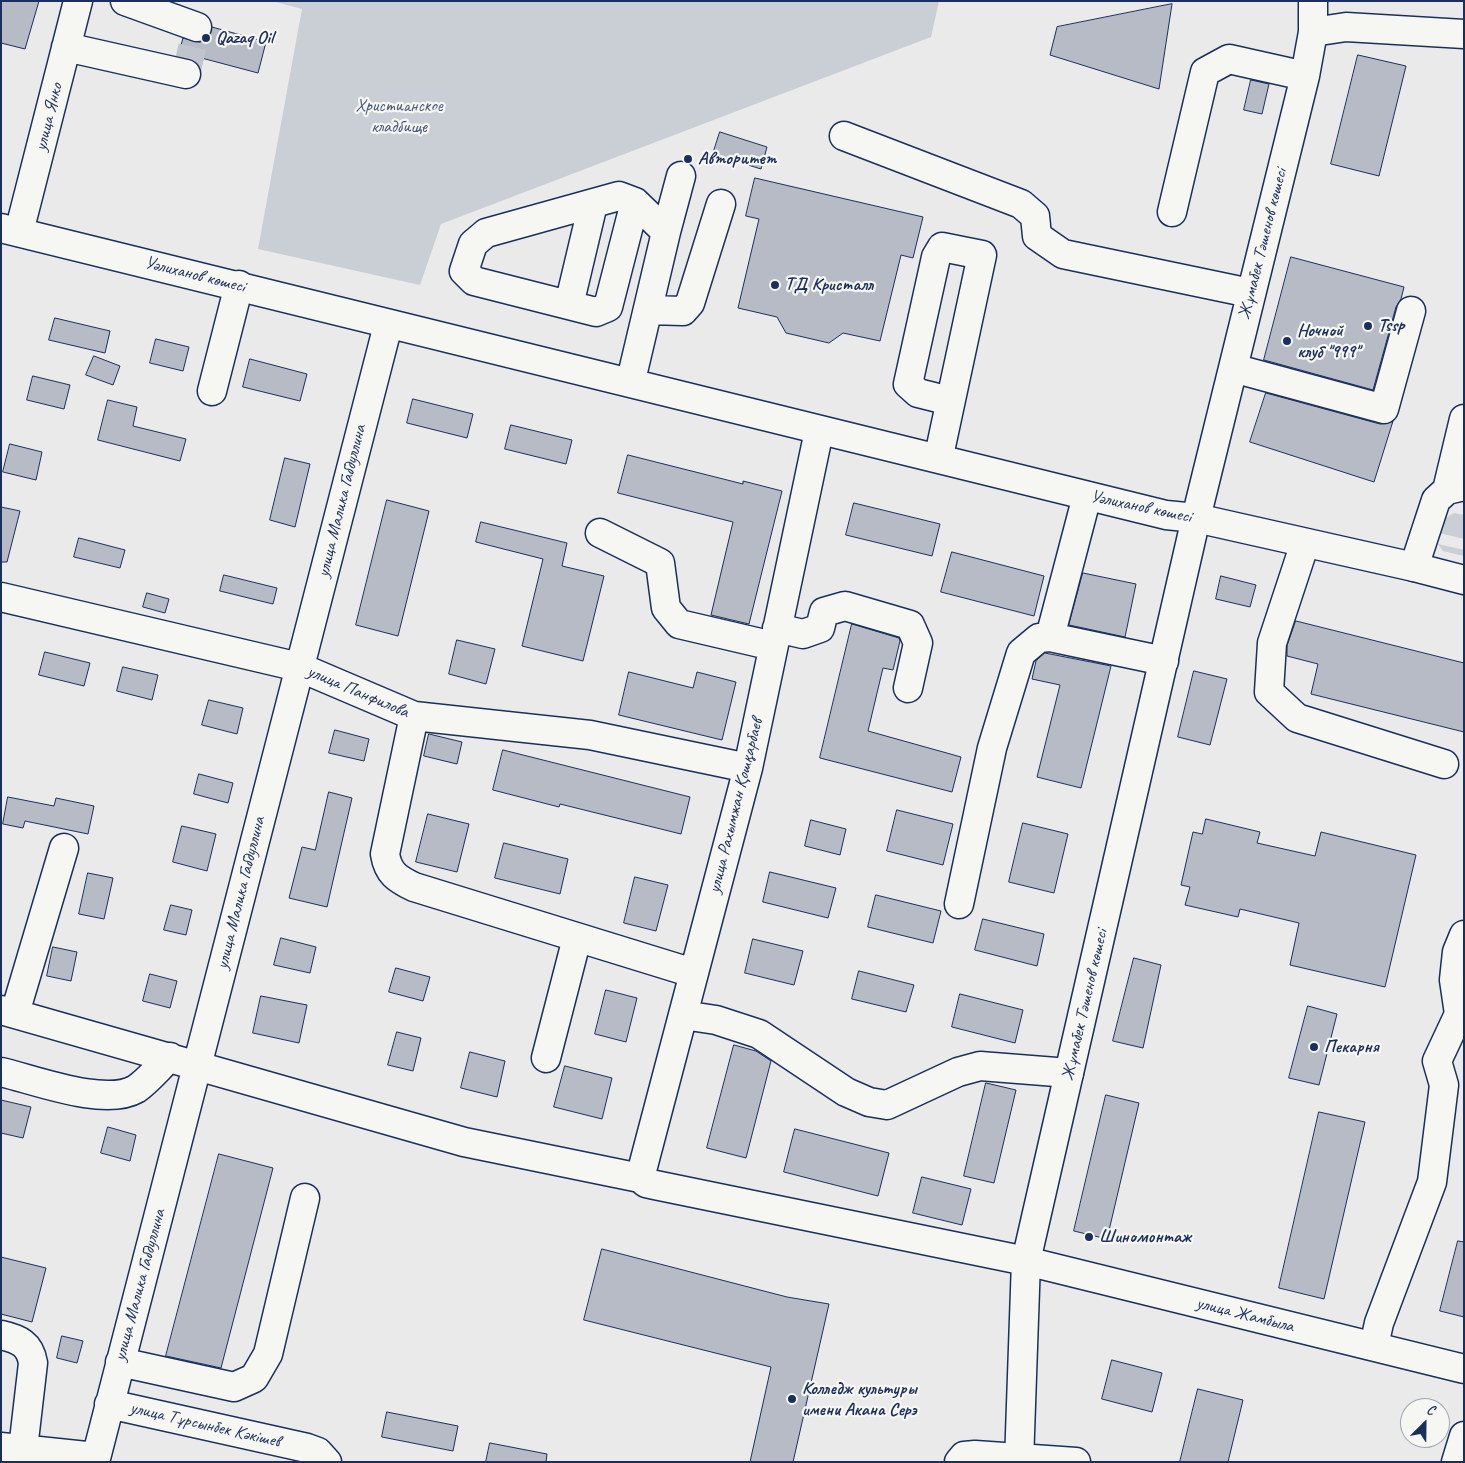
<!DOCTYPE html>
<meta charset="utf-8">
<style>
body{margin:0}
#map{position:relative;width:1465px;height:1463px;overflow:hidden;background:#e9eae9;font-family:Caveat,sans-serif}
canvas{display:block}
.frame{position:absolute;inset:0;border:2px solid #1b2f5e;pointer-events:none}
.north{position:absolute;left:1400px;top:1398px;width:50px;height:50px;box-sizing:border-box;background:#f6f6f2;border:1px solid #9ea6b7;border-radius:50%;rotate:23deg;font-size:14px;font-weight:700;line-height:20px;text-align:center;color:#1b2f5e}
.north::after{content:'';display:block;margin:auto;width:18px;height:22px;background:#1b2f5e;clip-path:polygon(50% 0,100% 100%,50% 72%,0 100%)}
</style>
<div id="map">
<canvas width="1465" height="1463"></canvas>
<div class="frame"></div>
<div class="north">С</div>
</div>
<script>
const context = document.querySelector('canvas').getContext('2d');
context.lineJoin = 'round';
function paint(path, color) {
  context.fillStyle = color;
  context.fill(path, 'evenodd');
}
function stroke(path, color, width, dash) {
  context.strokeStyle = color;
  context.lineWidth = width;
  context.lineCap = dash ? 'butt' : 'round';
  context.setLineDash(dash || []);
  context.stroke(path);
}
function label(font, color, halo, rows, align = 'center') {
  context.font = font + ' Caveat,sans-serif';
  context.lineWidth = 4.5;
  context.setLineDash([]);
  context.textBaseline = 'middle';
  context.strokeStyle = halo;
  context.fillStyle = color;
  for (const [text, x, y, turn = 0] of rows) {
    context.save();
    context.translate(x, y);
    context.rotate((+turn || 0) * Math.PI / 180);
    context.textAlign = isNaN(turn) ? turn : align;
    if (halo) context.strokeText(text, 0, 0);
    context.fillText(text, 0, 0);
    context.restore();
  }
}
paint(new Path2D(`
 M272,1H939L931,37L441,224L420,285L258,249L302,9Z
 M1454,513L1464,515V539L1439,533L1442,520Z
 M1438,544L1464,550V556L1443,551Z`), '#caced5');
const building = new Path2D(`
 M1,1H39L25,49L1,43Z
 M1172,4L1159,89L1050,55L1057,27Z
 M212,27L266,42L258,73L179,52L183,38L200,42L207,39Z
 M1358,55L1406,66L1379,176L1331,164Z
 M1251,80L1269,84L1262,114L1244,110Z
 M720,132L767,147L761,169L713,154Z
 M755,178L923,217L913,258L901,255L880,341L843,333L829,343L786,333L777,317L738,308L759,219L746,216Z
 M1291,257L1404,287L1401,299L1396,307L1373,390L1264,360Z
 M55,318L110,331L105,353L49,340Z
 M156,339L189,347L183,371L150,363Z
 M94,356L120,366L113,385L86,375Z
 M250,359L307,374L300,401L243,387Z
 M33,376L70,385L64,409L27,400Z
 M1266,393L1380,424L1393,421L1374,482L1250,442Z
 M413,399L473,414L467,438L407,423Z
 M108,400L137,407L133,426L186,439L180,461L98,440Z
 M511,425L572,440L566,464L505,449Z
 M10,444L42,452L36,480L3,472Z
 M628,455L743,484V481L782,491L749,624L711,615L733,522L618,493Z
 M285,458L310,464L295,527L270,520Z
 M387,500L429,511L398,636L356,625Z
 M854,503L940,524L932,556L846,535Z
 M1,507L20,511L7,562H1Z
 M481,522L567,543L562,566L604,576L583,661L522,646L543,559L476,542Z
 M79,538L125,550L120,568L74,557Z
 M952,552L1044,576L1034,616L941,592Z
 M1083,573L1136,584L1125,637L1069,625Z
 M224,575L277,588L273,604L220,591Z
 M1221,576L1256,585L1250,607L1216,599Z
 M147,593L169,599L165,613L143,607Z
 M1296,621L1464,663V732L1311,694L1318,664L1287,656V646Z
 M852,624L899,638L900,641L893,670L883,668L868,731L961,757L952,792L820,758Z
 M457,640L495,649L486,684L449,674Z
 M45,652L90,663L84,686L39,675Z
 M1045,653L1111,666L1081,788L1037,777L1060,685L1032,679L1036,661Z
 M123,667L158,675L152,700L117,691Z
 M1194,671L1227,679L1210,745L1178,737Z
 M629,672L693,688L697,672L736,682L722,740L619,715Z
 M209,700L243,708L237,734L202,725Z
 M335,730L369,739L364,761L329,753Z
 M429,734L462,742L457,764L424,756Z
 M503,750L690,797L681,834L560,804L559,807L493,790Z
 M199,774L233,783L228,803L194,794Z
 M329,792L352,798L327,907L289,898L302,847L315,850Z
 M8,797L54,806L56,798L94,806L88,834L25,821L23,828L3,824Z
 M897,810L953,824L943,865L887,851Z
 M428,814L469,824L457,872L416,862Z
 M1206,819L1260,832L1257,843L1315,856L1321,832L1416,855L1385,987L1290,965L1299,923L1240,909L1238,917L1185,905L1190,887L1181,885L1193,832L1202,834Z
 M811,820L846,829L840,855L805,846Z
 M1023,823L1068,834L1054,893L1009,882Z
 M182,826L216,834L207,871L173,862Z
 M504,843L568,859L560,894L495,878Z
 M770,872L836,888L828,918L763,902Z
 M88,873L113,878L104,919L79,914Z
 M635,877L668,885L656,931L624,923Z
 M876,895L941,911L933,943L868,927Z
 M171,905L192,910L186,935L164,930Z
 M983,919L1044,934L1037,966L975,950Z
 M281,938L316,947L310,973L274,965Z
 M753,939L803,951L794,985L745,973Z
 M53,947L77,952L71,981L47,976Z
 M1134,958L1161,965L1143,1048L1113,1041Z
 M396,968L430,977L423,1001L389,992Z
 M859,971L914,985L906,1012L852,999Z
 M150,974L177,981L170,1008L143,1001Z
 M606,990L637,998L626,1042L595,1034Z
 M960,994L1023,1010L1015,1043L952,1027Z
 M261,996L307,1005L299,1043L253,1033Z
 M1308,1006L1337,1014L1319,1085L1289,1078Z
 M397,1032L421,1038L413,1071L388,1065Z
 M734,1045L756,1051L771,1061L746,1158L707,1148Z
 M470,1052L505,1061L497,1097L461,1088Z
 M565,1066L612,1078L602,1119L554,1107Z
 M986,1083L1016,1090L994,1183L964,1176Z
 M1106,1095L1139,1103L1107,1239L1074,1231Z
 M1,1100L31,1107L23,1138L1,1133Z
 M1319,1112L1365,1122L1324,1299L1279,1288Z
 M108,1127L136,1135L130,1161L101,1153Z
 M795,1129L889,1153L878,1196L784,1172Z
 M219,1154L273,1168L221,1368L166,1356Z
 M922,1177L971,1189L962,1225L913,1213Z
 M1458,1241L1464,1242V1317L1440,1311Z
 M602,1249L787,1297L829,1304L793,1462H750L771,1367L584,1320Z
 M1,1257L46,1268L32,1322L1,1314Z
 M62,1336L83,1341L77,1363L57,1358Z
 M1112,1360L1162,1373L1152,1412L1102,1399Z
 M1198,1389L1243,1400L1228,1462H1180Z
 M387,1412L458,1426L453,1451L382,1437Z
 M490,1443L547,1454L546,1462H486Z`);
paint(building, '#b6bbc6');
stroke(building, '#1b2f5e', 1);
stroke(new Path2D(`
 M186,74L197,27`), '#c0c5cd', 28, [28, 14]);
const minor = new Path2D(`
 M125,1L197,27
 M1313,32L1346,27L1464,34
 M66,47L186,74
 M844,136L1021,204L1035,216L1037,236L1063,254L1250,293
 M635,202L608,307L596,312L474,281L464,271L473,244L486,233L619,196L635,202L666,232
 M1172,212L1205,72L1229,59L1305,76
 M19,232L78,1
 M569,305L593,204
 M648,310L683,311L690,303L721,204
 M1233,368L1384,409L1411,311
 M632,376L666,232L681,176
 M212,391L239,285
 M940,451L982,255L942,247L936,257L908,384L918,393L950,401
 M1447,490L1464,419
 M1196,518L1305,76L1313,32V1
 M600,533L660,563L666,608L679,624L773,646
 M1305,543L1272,643L1269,692L1297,718L1444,764
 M1414,567L1436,500L1447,490L1464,486
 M1,597L299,667L414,716L590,735L748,768
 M777,628L803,634L820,628L824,612L845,606L910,625L918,643L908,688
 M1050,637L1087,496
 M414,716L385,854C388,873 397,879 414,887L693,973
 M959,904L992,748L1021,653L1039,638L1050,637L1164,661
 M1,1010L464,1142L640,1178L646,1183L655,1185L1026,1261L1464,1369
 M15,1013L64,848
 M683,1015L716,1020L759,1034L846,1092L869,1102L887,1105L958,1072L980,1066L1069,1073
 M546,1058L577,938
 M1,1072C35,1080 105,1107 136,1089C148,1081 159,1067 170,1057
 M640,1178L748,768L819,431
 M1,1335C19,1339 30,1344 33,1363L23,1449
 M1374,1346L1379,1323L1432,1182L1444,1085L1437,1061L1459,1014L1454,980L1457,952L1464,935
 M120,1362L234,1387L254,1378L268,1354L305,1198
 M109,1404L307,1448L318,1452L327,1462
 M1,1447L96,1457
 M95,1462L388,325
 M959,1462L964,1456L975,1455L1076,1462
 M1456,1462L1464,1436`);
const major = new Path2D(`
 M1019,1462L1026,1261L1196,518`);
const highway = new Path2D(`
 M1,228L1166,515L1196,518L1414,567L1464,580`);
stroke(minor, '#1b2f5e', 31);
stroke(major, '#1b2f5e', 31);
stroke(highway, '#1b2f5e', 31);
stroke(minor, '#f6f6f2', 28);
stroke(major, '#f6f6f2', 28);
stroke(highway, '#f6f6f2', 28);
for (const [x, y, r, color] of [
 [206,38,5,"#1b2f5e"],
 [688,159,5,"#1b2f5e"],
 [775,285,5,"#1b2f5e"],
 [1368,326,5,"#1b2f5e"],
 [1287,341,5,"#1b2f5e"],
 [1314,1047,5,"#1b2f5e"],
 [1089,1237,5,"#1b2f5e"],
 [792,1399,5,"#1b2f5e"]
]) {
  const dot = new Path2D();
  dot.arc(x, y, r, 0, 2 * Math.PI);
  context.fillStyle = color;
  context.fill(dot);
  stroke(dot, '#f6f6f2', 2);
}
label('bold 18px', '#1b2f5e', '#f6f6f2', [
 ["Qazaq Oil",216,38],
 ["Авторитет",698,159],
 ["ТД Кристалл",785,285],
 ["Tssp",1378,326],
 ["Ночной",1297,331],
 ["клуб \"999\"",1297,352],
 ["Пекарня",1324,1047],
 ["Шиномонтаж",1099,1237],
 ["Колледж культуры",802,1389],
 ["имени Акана Серэ",802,1410]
], 'left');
label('18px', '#47577c', '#f6f6f2', [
 ["Христианское",399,106],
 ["кладбище",399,127]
]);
label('18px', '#1b2f5e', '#f6f6f2', [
 ["улица Янко",49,117,-76],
 ["Жұмабек Тәшенов көшесі",1263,244,-76],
 ["Уәлиханов көшесі",195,275,14],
 ["улица Малика Габдуллина",342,501,-76],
 ["Уәлиханов көшесі",1141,507,12],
 ["улица Панфилова",358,692,23],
 ["улица Рахымжан Қошқарбаев",736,806,-76],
 ["улица Малика Габдуллина",241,893,-76],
 ["Жұмабек Тәшенов көшесі",1085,1005,-77],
 ["улица Малика Габдуллина",140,1285,-75],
 ["улица Жамбыла",1245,1315,14],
 ["улица Тұрсынбек Кәкішев",205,1425,13]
]);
</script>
